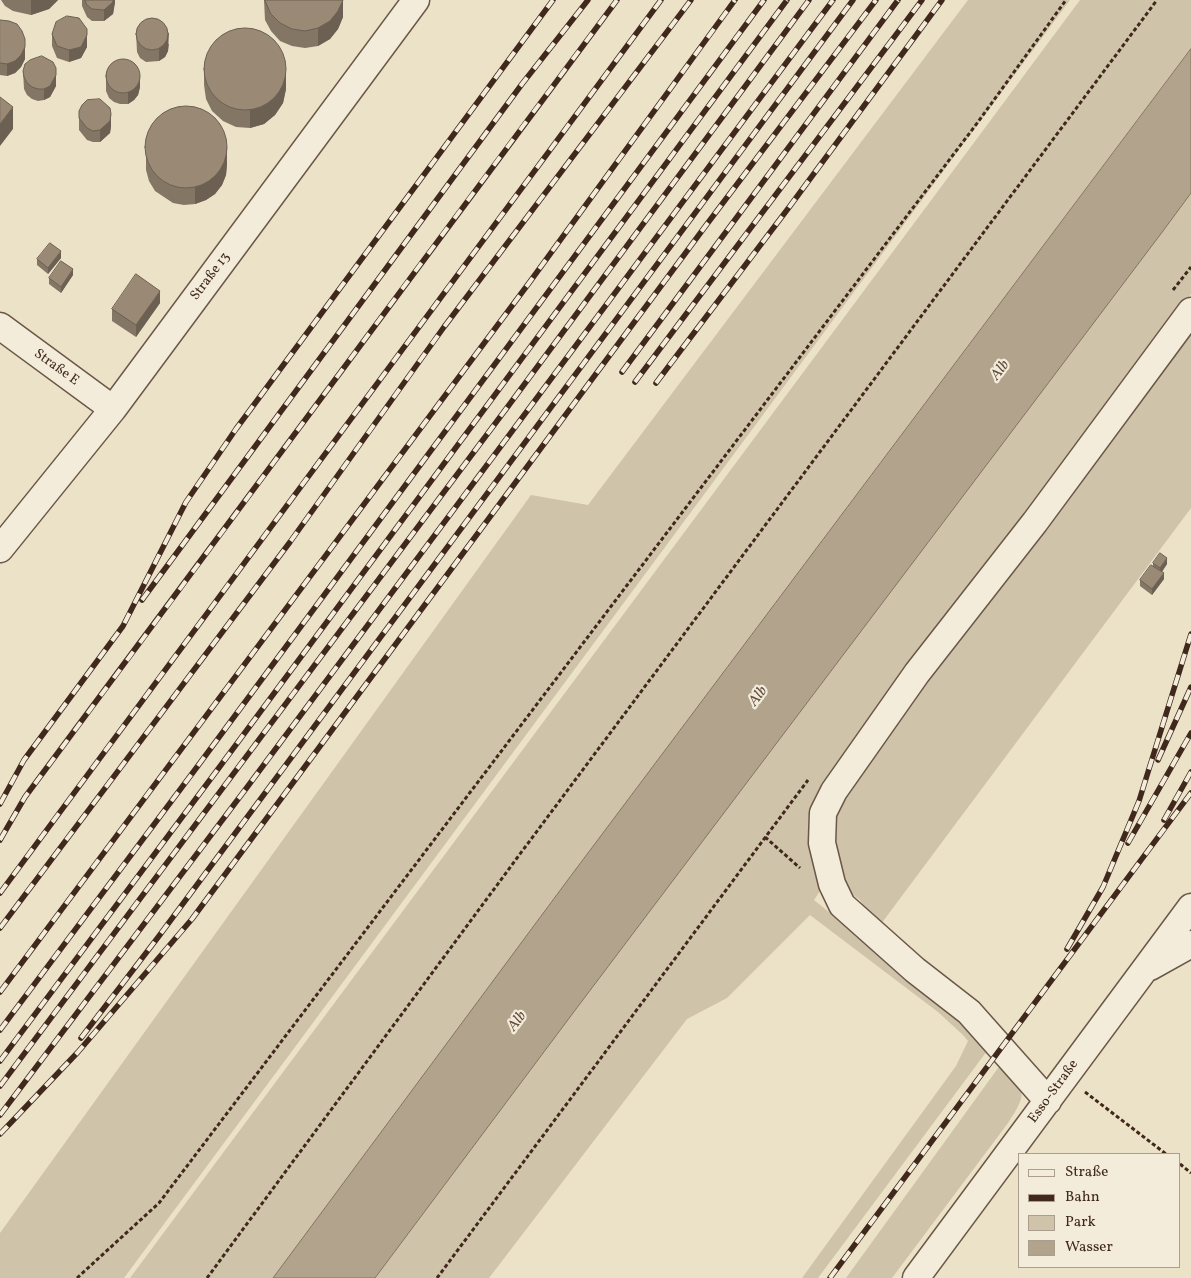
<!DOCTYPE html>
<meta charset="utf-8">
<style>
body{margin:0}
#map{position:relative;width:1191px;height:1278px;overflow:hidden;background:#ece2c7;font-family:Vollkorn,serif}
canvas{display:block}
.legend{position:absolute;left:1018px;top:1153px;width:162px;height:115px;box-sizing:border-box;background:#f3ecdb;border:1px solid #ab9e8f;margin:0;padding:6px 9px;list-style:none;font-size:15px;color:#40291c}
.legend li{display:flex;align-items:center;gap:10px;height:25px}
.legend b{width:25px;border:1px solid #ab9e8f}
</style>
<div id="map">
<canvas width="1191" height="1278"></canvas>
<ul class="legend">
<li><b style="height:6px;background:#f3ecdb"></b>Straße</li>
<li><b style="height:6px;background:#40291c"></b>Bahn</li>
<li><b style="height:14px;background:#cfc3aa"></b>Park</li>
<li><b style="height:14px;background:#b2a38d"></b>Wasser</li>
</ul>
</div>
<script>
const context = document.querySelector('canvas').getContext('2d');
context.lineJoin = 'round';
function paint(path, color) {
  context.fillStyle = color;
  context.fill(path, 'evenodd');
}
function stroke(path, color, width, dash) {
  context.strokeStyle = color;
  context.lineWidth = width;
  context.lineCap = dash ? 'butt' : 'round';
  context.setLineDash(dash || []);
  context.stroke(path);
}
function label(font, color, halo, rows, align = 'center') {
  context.font = font + ' Vollkorn,serif';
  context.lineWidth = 4.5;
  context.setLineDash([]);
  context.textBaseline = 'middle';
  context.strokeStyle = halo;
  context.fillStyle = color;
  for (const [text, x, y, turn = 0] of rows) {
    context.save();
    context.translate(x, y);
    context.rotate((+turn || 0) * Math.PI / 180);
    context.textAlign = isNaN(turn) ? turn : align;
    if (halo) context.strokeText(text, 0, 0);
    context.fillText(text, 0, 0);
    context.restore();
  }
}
paint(new Path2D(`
 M968,0H1070L124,1278H0V1233L531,495L588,505Z
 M1080,0H1191V49L570,877L273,1278H130Z
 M1191,193V294L822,794V888L814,900L965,1021L990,1047L818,1278H802L956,1066L968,1041L963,1035L938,1012L810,915L727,998L687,1019L489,1278H375L576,1009Z
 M1191,320V508L878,928L860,900L848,891L831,867L836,796Z
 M1001,1064C1025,1091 1029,1091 1008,1123L892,1278H846Z`), '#cfc3aa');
const water = new Path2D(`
 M1191,49V193L1163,231L576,1009L375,1278H273L570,877Z`);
paint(water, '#b2a38d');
stroke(water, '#847260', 1);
const minor = new Path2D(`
 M0,326L113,409
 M0,549L113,409L416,0
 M1150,967L1191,944
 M1048,1101L969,1012L915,970L842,905L832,884L822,843L823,813L834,791L917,673L1035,522L1191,311
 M916,1278L1191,907`);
stroke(minor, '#6b5747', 29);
stroke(new Path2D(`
 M1173,290L1191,267
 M765,837L800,868
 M1085,1092L1166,1154
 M1180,1164L1191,1173
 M77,1278L159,1203L978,122L1066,0
 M207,1278L517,858L1157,0
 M437,1278L808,780`), '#40291c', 3, [4, 2.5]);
stroke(minor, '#f3ecdb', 26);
const rail = new Path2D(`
 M622,372L898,0
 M635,382L922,0
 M656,383L790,206L942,0
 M142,600L522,84L588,0
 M1158,760L1191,687
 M0,804L24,760L123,626L186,502L236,429L553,0
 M1164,820L1191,772
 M0,840L25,797C223,532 419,265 617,0
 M1128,843L1191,733
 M0,893L661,0
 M0,928L290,542L444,327L691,0
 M1067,949L1103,887L1139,801L1191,634
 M0,992L529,283L735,0
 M0,1030L197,767L764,0
 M81,1038L159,936L853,0
 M0,1061L221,765L787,0
 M0,1086L509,405L809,0
 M0,1115L248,786L833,0
 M0,1134L78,1052L192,919L707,224L876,0
 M830,1278L1191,793`);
stroke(rail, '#40291c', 5.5);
stroke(rail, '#f3ecdb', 4, [11]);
paint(new Path2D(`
 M1,0H58L49,9L31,15L13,11L5,6Z
 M82,0H115L113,14L104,21H92L87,17L82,6Z
 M264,0H343V17L338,29L330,39L318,46L305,48L292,46L280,41L271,31L265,20Z
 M0,20L25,51V59L21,67L15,73L7,76L0,75Z
 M136,33L169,44L168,51L165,57L159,61L146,62L140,58L137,52Z
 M52,34L87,47L81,58L69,62L57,58L52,46Z
 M204,67L286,89L283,103L275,115L264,124L250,128L236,127L223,121L212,111L206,99L204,85Z
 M23,71L56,86L50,97L44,100L38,101L32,99L27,95L24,89Z
 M106,72L140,87L138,95L134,100L128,104H120L114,102L109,98L106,91Z
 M79,111L111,126L110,133L100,142H93L87,140L79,130Z
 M146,142L227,164L226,175L222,185L215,194L206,200L195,204L184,205L173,203L155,191L149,181L146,170Z
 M61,258L48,274L37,265V259Z
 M73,275L61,293L49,284V278Z
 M160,303L136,337L112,321V309Z
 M1153,563L1167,564L1162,572L1164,579L1152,595L1140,586V580L1153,566Z`), '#847665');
paint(new Path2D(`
 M31,0H58L49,9L31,15Z
 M113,0H115V3L113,14L104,21V10Z
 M343,0V17L338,29L330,39L318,46V28Z
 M169,32L168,51L165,57L159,61V49Z
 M87,35V47L81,58L69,62V50Z
 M25,39V59L21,67L15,73L7,76V64Z
 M286,72V89L283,103L275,115L264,124L250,128V110Z
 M56,75V86L50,97L44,100V89Z
 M140,76V87L138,95L134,100L128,104V92Z
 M13,107V129L0,146V124Z
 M111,114V126L110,133L100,142V130Z
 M227,146V164L226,175L222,185L215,194L206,200L195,204V187Z
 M61,251V258L48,274V268Z
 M73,269V275L61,293V287Z
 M160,291V303L136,337V325Z
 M1167,558V564L1160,574V568Z
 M1164,573V579L1152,595V589Z`), '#6b6052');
const building = new Path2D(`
 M85,0H113V2L104,10L92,9L87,5Z
 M265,0H343L338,11L330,21L318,28L305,31L292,29L280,23L271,14Z
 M67,16L79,18L87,29V35L81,47L69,50L57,46L52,34L56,22Z
 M136 34a16 16 0 1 1 32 0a16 16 0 1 1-32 0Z
 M0,20L9,21L17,24L22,31L25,39V47L21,55L15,61L7,64L0,63Z
 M204 69a41 41 0 1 1 82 0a41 41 0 1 1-82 0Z
 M42,56L53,62L56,68V75L50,86L44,89H38L32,87L27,83L24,77L23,71L25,64L30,60Z
 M106 76a17 17 0 1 1 34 0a17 17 0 1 1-34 0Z
 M0,97L13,107L0,124Z
 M100,99L110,108L111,114L110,121L100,130L93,131L87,128L79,118V111L82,105L87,100Z
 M145 147a41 41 0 1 1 82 0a41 41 0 1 1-82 0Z
 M50,243L61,251L48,268L37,259Z
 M61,261L73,269L61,287L49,278Z
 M136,274L160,291L136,325L112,309Z
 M1160,553L1167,558L1160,568L1153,563Z
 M1151,565L1164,573L1152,589L1140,580Z`);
paint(building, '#998975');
stroke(building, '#6b6052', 1);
label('14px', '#40291c', '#f3ecdb', [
 ["Straße 13",211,277,-53],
 ["Straße E",56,368,36],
 ["Esso-Straße",1054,1092,-54]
]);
label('italic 15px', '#624e3e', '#f3ecdb', [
 ["Alb",1001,371,-53],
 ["Alb",759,697,-53],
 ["Alb",518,1022,-53]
]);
</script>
